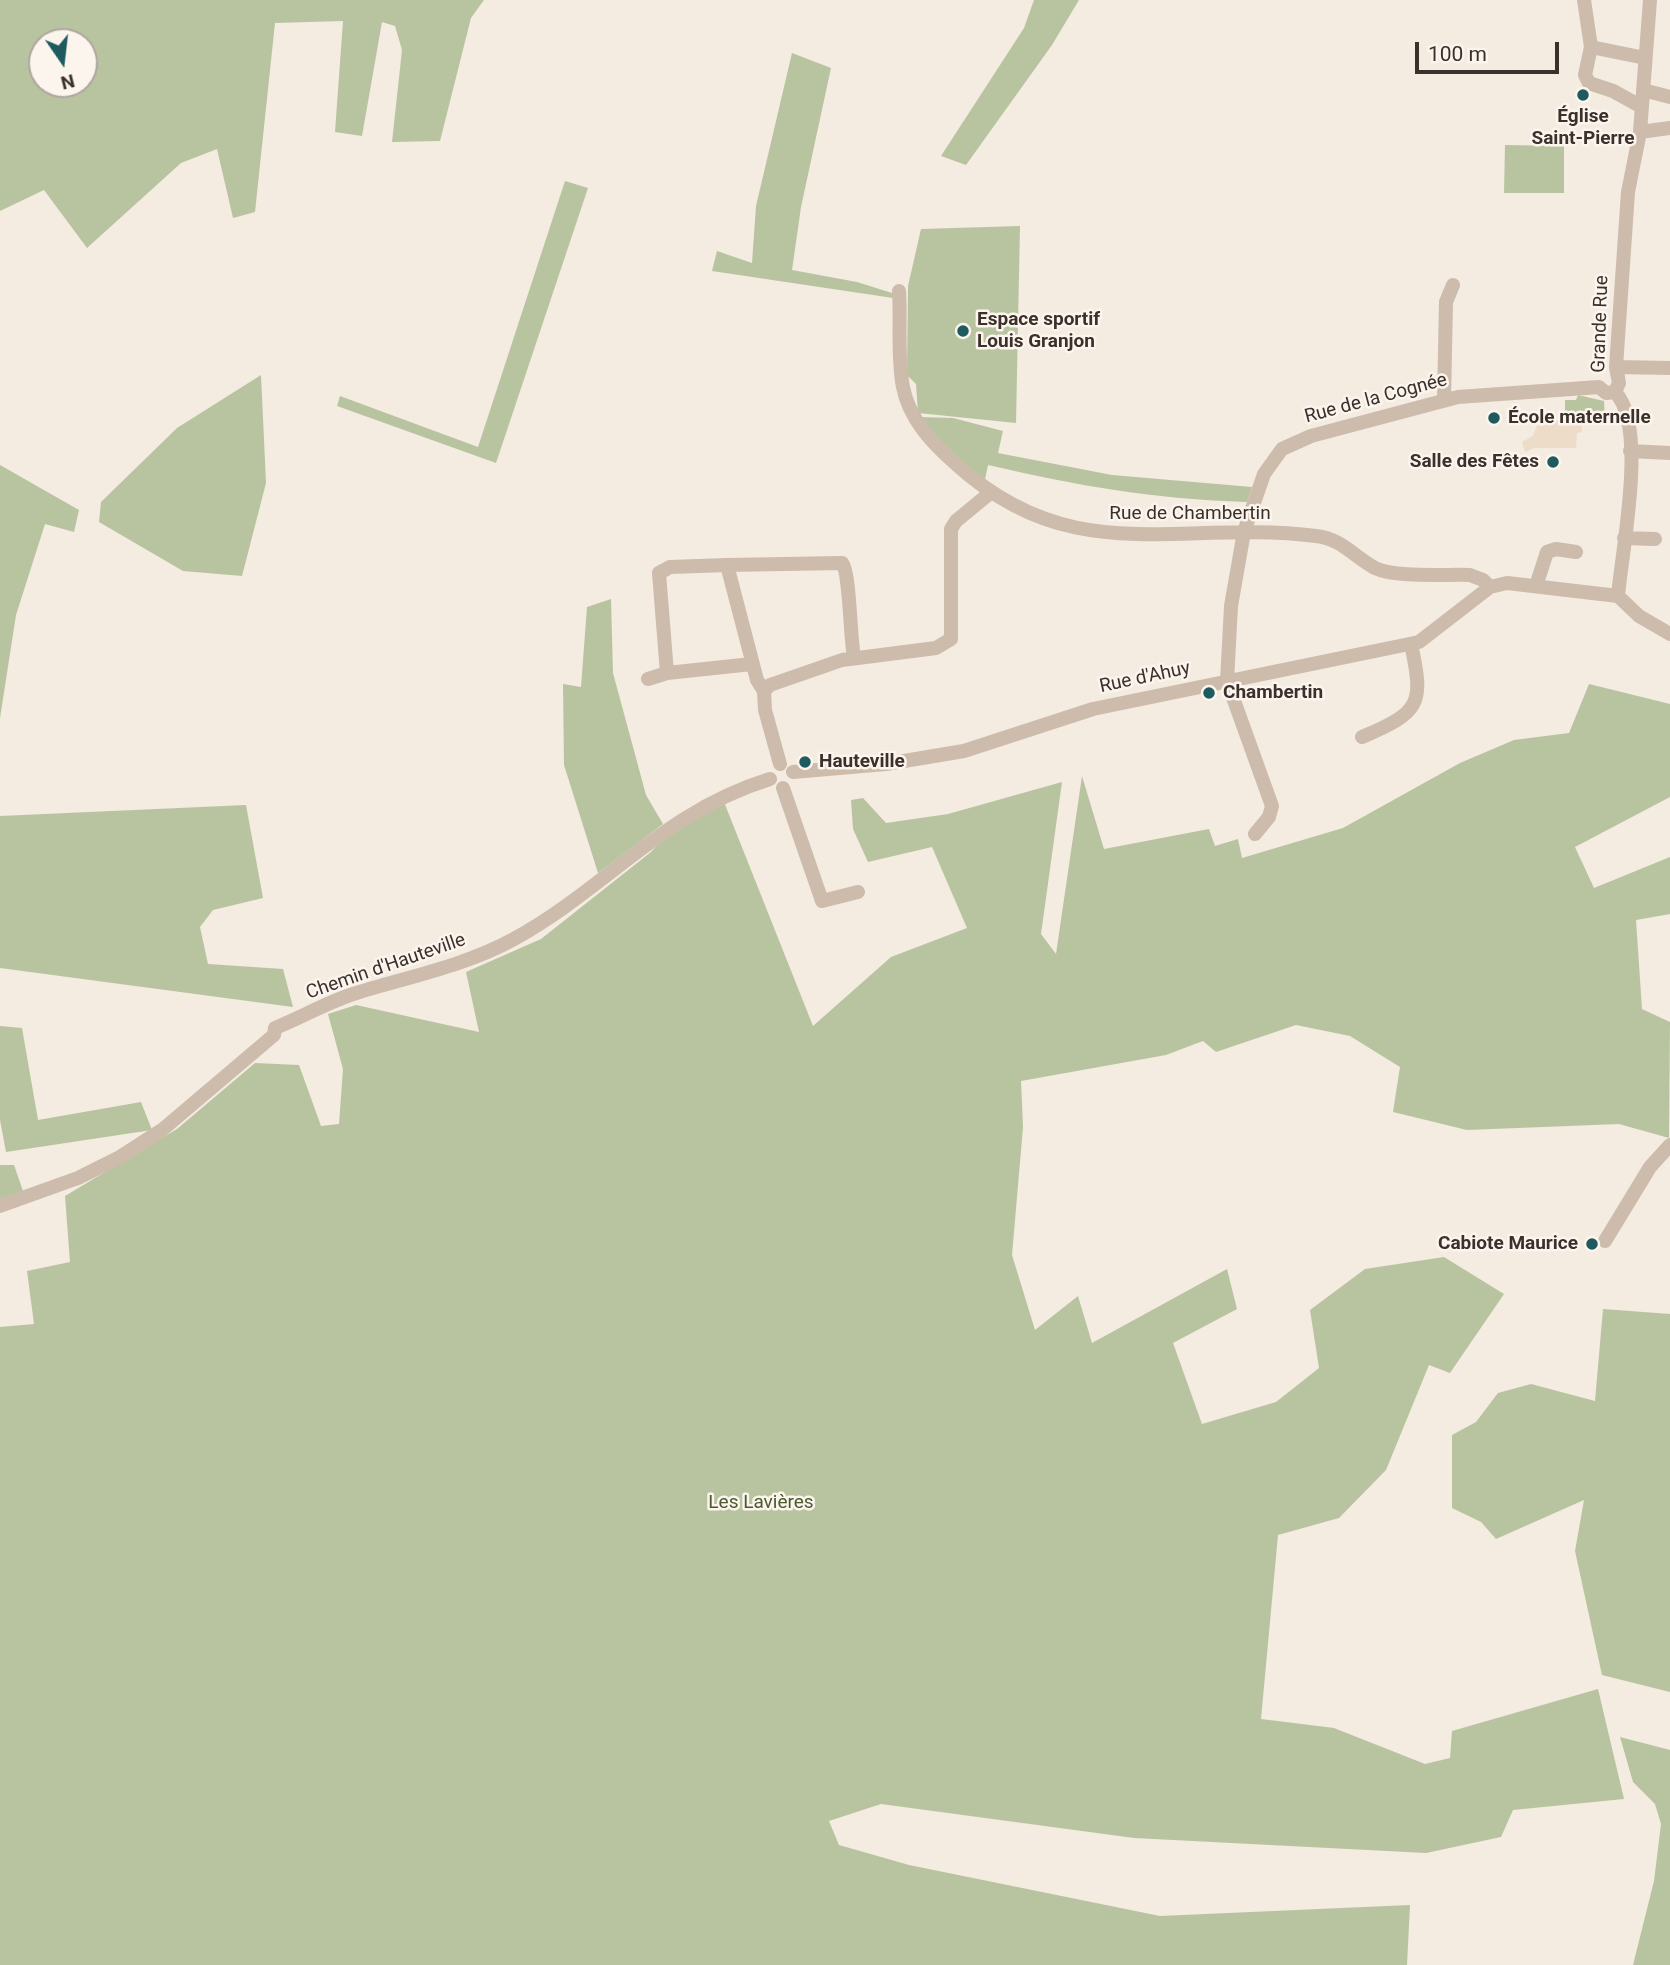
<!DOCTYPE html>
<meta charset="utf-8">
<style>
body{margin:0}
#map{position:relative;width:1670px;height:1965px;overflow:hidden;background:#f4ebe1;font-family:Roboto,sans-serif}
canvas{display:block}
.north{position:absolute;left:28px;top:28px;width:70px;height:70px;box-sizing:border-box;background:#fbf5ee;border:2px solid #aea6a0;border-radius:50%;rotate:166deg;font-size:19px;font-weight:700;line-height:28px;text-align:center;color:#3b302b}
.north::after{content:'';display:block;margin:auto;width:24px;height:32px;background:#1f5a5e;clip-path:polygon(50% 0,100% 100%,50% 72%,0 100%)}
.scale{position:absolute;left:1415px;top:42px;width:144px;height:32px;box-sizing:border-box;border:4px solid #3b302b;border-top:0;padding-left:9px;font-size:21px;line-height:24px;white-space:nowrap;color:#3b302b;-webkit-text-stroke:5px #fbf5ee;paint-order:stroke}
</style>
<div id="map">
<canvas width="1670" height="1965"></canvas>
<div class="north">N</div>
<div class="scale">100 m</div>
</div>
<script>
const context = document.querySelector('canvas').getContext('2d');
context.lineJoin = 'round';
function paint(path, color) {
  context.fillStyle = color;
  context.fill(path, 'evenodd');
}
function stroke(path, color, width, dash) {
  context.strokeStyle = color;
  context.lineWidth = width;
  context.lineCap = dash ? 'butt' : 'round';
  context.setLineDash(dash || []);
  context.stroke(path);
}
function label(font, color, halo, rows, align = 'center') {
  context.font = font + ' Roboto,sans-serif';
  context.lineWidth = 5;
  context.setLineDash([]);
  context.textBaseline = 'middle';
  context.strokeStyle = halo;
  context.fillStyle = color;
  for (const [text, x, y, turn = 0] of rows) {
    context.save();
    context.translate(x, y);
    context.rotate((+turn || 0) * Math.PI / 180);
    context.textAlign = isNaN(turn) ? turn : align;
    if (halo) context.strokeText(text, 0, 0);
    context.fillText(text, 0, 0);
    context.restore();
  }
}
paint(new Path2D(`
 M0,0H484L471,18L440,141L392,142L402,50L395,26L382,22L362,136L335,132L343,21L275,23L255,212L233,218L217,149L181,163L87,248L44,190L0,211ZM42,42H84V84H42Z
 M1034,0H1079L1052,45L966,165L941,156L1024,28Z
 M792,53L831,68L801,207L792,270L857,282L895,294L893,298L712,271L717,251L752,263L756,206Z
 M1505,145L1564,146V193H1504Z
 M565,181L588,188L496,463L337,406L340,396L478,447Z
 M1020,226L1016,423L918,413L916,384L907,375L908,286L921,229Z
 M261,375L266,483L242,576L183,571L99,522L101,502L177,428Z
 M1578,395L1604,401L1605,422L1582,425L1580,418L1565,419V400H1576Z
 M920,417L953,418L1003,431L998,453L1112,475L1252,487L1247,502C1153,499 1079,486 988,465L984,484L940,443Z
 M0,465L79,510L74,532L45,524L16,615L0,718Z
 M611,599L613,673L646,795L663,824L598,873L564,765L563,684L581,687L587,607Z
 M1589,684L1670,704V797L1575,847L1594,888L1670,857V914L1636,920L1642,1009L1670,1022L1669,1138L1619,1124L1467,1130L1393,1112L1400,1067L1350,1036L1296,1025L1216,1052L1203,1041L1166,1055L1021,1081L1023,1127L1012,1255L1035,1330L1078,1296L1092,1343L1227,1269L1237,1309L1173,1343L1202,1424L1276,1402L1319,1368L1310,1310L1365,1269L1444,1257L1504,1294L1450,1373L1429,1365L1386,1470L1339,1518L1278,1535L1261,1719L1334,1728L1425,1764L1450,1758L1452,1731L1598,1689L1624,1799L1513,1810L1501,1837L1426,1853L1134,1838L881,1804L829,1821L839,1845L909,1865L1160,1916L1410,1905L1407,1965H0V1327L34,1324L27,1271L70,1262L65,1196L177,1129L255,1063L299,1065L321,1126L339,1124L343,1069L328,1014L356,1005L479,1032L466,972L541,939L651,852L668,834L724,802L813,1026L891,957L967,928L932,847L868,862L853,829L851,800L863,798L886,823L948,814L1062,782L1041,934L1056,954L1082,776L1104,849L1209,829L1215,846L1238,839L1242,858L1343,828L1460,763L1514,740L1569,733Z
 M246,805L263,898L213,910L200,927L208,964L283,969L293,1007L0,968V816Z
 M0,1026L22,1028L38,1120L141,1102L152,1130L6,1152L0,1120Z
 M0,1165H14L23,1191L0,1199Z
 M1603,1309L1670,1314V1692L1602,1675L1575,1551L1584,1500L1496,1539L1481,1522L1452,1508V1435L1476,1422L1498,1393L1531,1384L1595,1401Z
 M1620,1737L1670,1750V1965H1633L1654,1881L1661,1824L1655,1804L1633,1782Z`), '#b8c4a0');
paint(new Path2D(`
 M1581,418L1582,432L1577,433L1576,448H1534L1525,452L1522,442L1533,436L1538,423Z`), '#ecdcc8');
stroke(new Path2D(`
 M1584,0L1591,47L1645,58
 M1591,47L1585,75L1589,83L1613,91L1642,107
 M1643,90L1670,97
 M1640,132L1670,128
 M899,291C901,322 897,356 903,387C909,419 933,444 956,464C1073,571 1179,519 1316,536C1342,539 1353,556 1375,568C1395,578 1447,574 1470,575L1483,580L1490,587L1507,583L1618,596
 M1616,367L1670,368
 M1615,392L1619,383L1616,367L1628,192L1640,132L1650,0
 M1615,392C1648,426 1622,549 1618,596
 M1444,400L1446,302L1453,285
 M1630,451L1670,453
 M1624,538L1655,539
 M727,565L670,567L659,573L667,673L752,664
 M1536,586L1547,552L1556,549L1576,552
 M1618,596L1639,616L1670,634
 M648,679L667,673
 M764,691L757,680L727,565L842,563C850,572 850,638 854,657
 M1362,737C1421,712 1424,704 1411,644
 M780,764L765,710L764,691L770,685L842,660L936,648L951,639V529L956,521L990,493
 M793,772L886,764L964,751L1093,709L1419,642L1490,587
 M783,788L822,901L858,892
 M1255,834L1269,817L1272,806L1227,681L1231,606L1244,532L1264,474L1282,449L1311,436L1458,397L1599,387L1606,393L1615,392
 M0,1206L78,1178L120,1157L162,1130L274,1035L275,1028C302,1017 326,1003 353,994C407,977 465,966 514,939C608,887 663,812 770,779
 M1605,1241L1650,1167L1670,1145`), '#cdbbac', 14);
for (const [x, y, r, color] of [
 [1583,95,7,"#1f5a5e"],
 [963,331,7,"#1f5a5e"],
 [1494,418,7,"#1f5a5e"],
 [1553,462,7,"#1f5a5e"],
 [1209,693,7,"#1f5a5e"],
 [805,762,7,"#1f5a5e"],
 [1592,1244,7,"#1f5a5e"]
]) {
  const dot = new Path2D();
  dot.arc(x, y, r, 0, 2 * Math.PI);
  context.fillStyle = color;
  context.fill(dot);
  stroke(dot, '#fbf5ee', 2.5);
}
label('bold 19px', '#3b302b', '#fbf5ee', [
 ["Église",1583,117,"center"],
 ["Saint-Pierre",1583,139,"center"],
 ["Espace sportif",977,320],
 ["Louis Granjon",977,342],
 ["École maternelle",1508,418],
 ["Salle des Fêtes",1539,462,"right"],
 ["Chambertin",1223,693],
 ["Hauteville",819,762],
 ["Cabiote Maurice",1578,1244,"right"]
], 'left');
label('19px', '#3b302b', '#fbf5ee', [
 ["Grande Rue",1601,324,-88],
 ["Rue de la Cognée",1376,399,-15],
 ["Rue de Chambertin",1190,514],
 ["Rue d'Ahuy",1145,678,-12],
 ["Chemin d'Hauteville",386,967,-19]
]);
label('19px', '#4a5a2e', '#fbf5ee', [
 ["Les Lavières",761,1503]
]);
</script>
